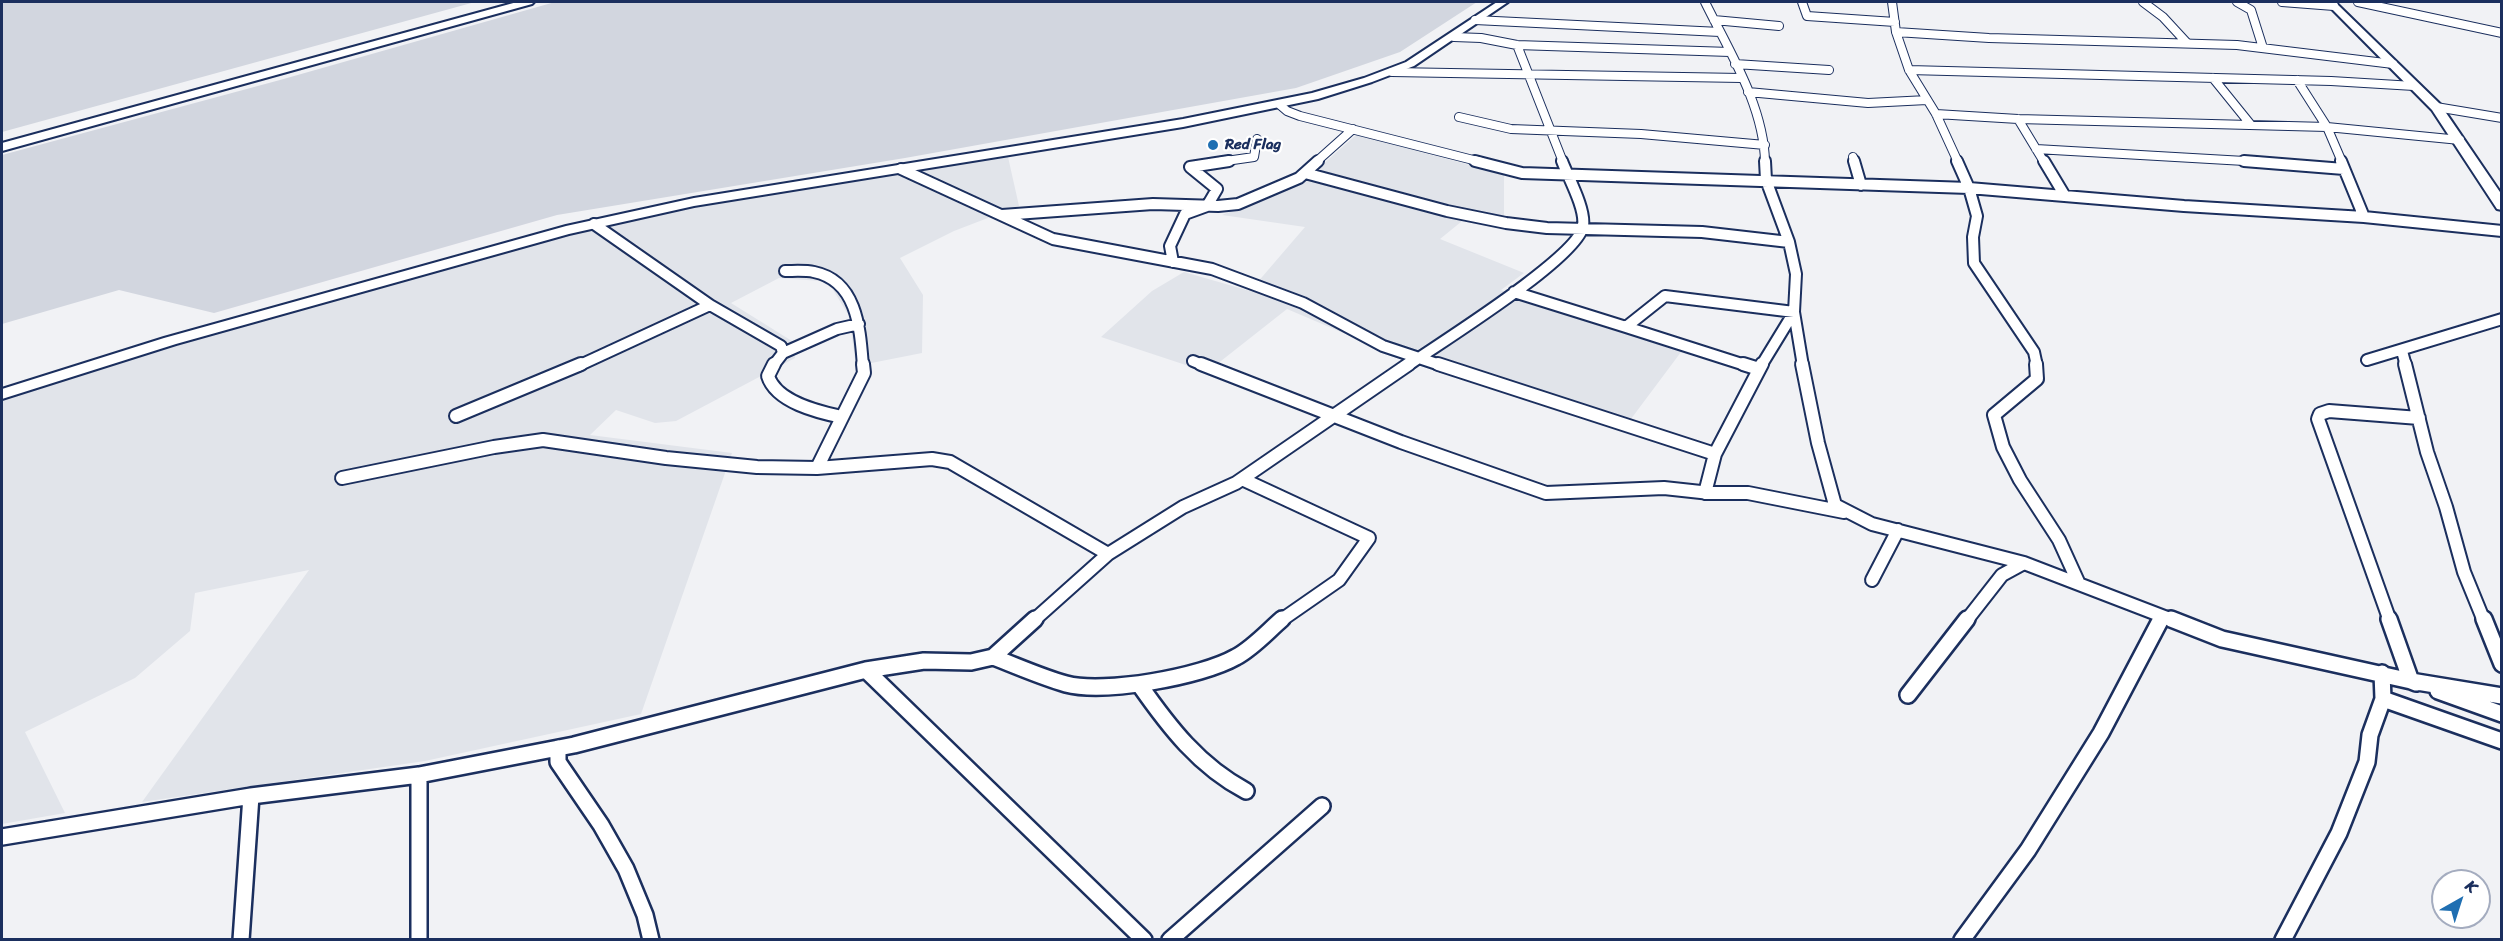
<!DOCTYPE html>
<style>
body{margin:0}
#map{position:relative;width:2503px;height:941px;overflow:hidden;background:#f1f2f5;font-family:Sriracha,sans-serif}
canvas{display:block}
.frame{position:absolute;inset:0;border:3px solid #1b2f5e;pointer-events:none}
.north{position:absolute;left:2431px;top:869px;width:60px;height:60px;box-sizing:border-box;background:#fff;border:2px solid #a4acbf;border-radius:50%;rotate:39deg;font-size:16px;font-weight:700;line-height:24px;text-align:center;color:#1b2f5e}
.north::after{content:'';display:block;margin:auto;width:21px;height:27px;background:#1f6fb2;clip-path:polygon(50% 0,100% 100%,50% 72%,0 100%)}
</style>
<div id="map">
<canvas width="2503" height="941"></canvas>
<div class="frame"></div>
<div class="north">K</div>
</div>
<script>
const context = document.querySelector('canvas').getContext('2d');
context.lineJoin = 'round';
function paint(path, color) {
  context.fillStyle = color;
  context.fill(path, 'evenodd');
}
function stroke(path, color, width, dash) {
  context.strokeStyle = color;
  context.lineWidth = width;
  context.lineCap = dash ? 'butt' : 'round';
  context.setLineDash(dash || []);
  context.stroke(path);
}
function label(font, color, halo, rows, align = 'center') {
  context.font = font + ' Sriracha,sans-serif';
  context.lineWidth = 4.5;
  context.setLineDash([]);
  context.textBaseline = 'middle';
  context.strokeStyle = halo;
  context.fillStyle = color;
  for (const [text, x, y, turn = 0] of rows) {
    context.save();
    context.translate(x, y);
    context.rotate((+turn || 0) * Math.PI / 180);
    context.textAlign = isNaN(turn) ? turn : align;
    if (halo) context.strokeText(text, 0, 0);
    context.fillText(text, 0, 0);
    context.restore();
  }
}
paint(new Path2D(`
 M1356,135L1504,174V217L1472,213L1440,239L1524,273L1501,290L1681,352L1622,431L1395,355L1287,309L1207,372L1101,337L1152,291L1184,272L1250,291L1305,227L1222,215L1305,180Z
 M1008,157L1019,206L954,231L900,258L923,295L922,353L856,366L849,316L832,288L821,281L779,278L731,303L792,341L795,358L676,421L655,423L616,410L590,435L732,453L641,714L425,761L142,802L309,570L195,593L190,631L135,678L25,732L65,813L2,824V400L141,355L532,243L746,196Z`), '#e1e4ea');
paint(new Path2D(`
 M2,2H475L2,132Z
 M555,2H1477L1400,52L1296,88L905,158L557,215L214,313L119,290L2,324V155L280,80Z`), '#d2d6df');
const streetFar3 = new Path2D(`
 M1705,2C1729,51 1764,106 1765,162
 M1802,2L1807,16L1895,22
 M1892,2L1896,32L1909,70L1936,114L1958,162
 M2143,2L2163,17L2187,43
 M2237,2L2251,10L2263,48
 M2282,2L2334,6
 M2358,2L2502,33
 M1475,20L1720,32
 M1714,20L1779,26
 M1896,32L1989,38L2237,45L2393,64
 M1454,37L1481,38L1517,45L1730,52
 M1517,45L1563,162
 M1735,64L1829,70
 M1909,70L2331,81L2414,86
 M1392,72L1741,78
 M2213,78L2251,125
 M2297,80L2327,127L2342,162
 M1748,92L1868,103L1927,100
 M1280,105L1287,111L1300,116L1481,162
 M2436,107L2502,118
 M1936,114L2018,119L2327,127L2460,140
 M1459,117L1511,129L1641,134L1765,145
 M2018,119L2044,162
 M2036,149L2262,162
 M1853,157L1855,162
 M1219,162L1254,157L1257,139
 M1316,162L1353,129`);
const streetFar2 = new Path2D(`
 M1475,161L1522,173L1969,188L2184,206L2364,217L2502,231
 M1765,161L1766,180L1789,242L1796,274L1794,312L1803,366
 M1854,161L1861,185
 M1957,161L1969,188L1977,216L1973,237L1974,263L2034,352L2037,366
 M2044,161L2065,196
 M2244,161L2344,169
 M2341,161L2364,217
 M901,169L1053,239L1212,269L1303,303L1383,346L1443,366
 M1305,173L1447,211L1506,223L1547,228L1702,232L1789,242
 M1002,215L1153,204L1218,206L1238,204L1299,178L1318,161
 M594,224L710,305L781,346L783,353L773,366
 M1173,262L1170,246L1185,214L1207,206L1217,189L1190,167L1229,161
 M785,271C794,271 805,270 814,272C858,281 860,330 863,366
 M1514,292L1626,327L1665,296L1794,312L1761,366
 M1626,327L1748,366
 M2402,351L2406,366
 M783,353L837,329L859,324
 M2367,360L2502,319
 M1193,361L1205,366
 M578,366L710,305
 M1407,366C1437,345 1579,257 1583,226C1586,209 1568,177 1562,161`);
const streetFar1 = new Path2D(`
 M774,364L768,376C776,402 818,412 842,417
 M1201,364L1401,442L1546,493L1664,488L1710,493H1748L1844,512
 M1438,364L1715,454
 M1743,364L1759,369
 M1802,364L1818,443L1835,505L1872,524L2024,563L2175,621
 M2036,364L2037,379L1994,415L2003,447L2020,480L2059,540L2079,584
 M2405,364L2427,452L2446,507L2464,572L2484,621
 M456,416L581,364
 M817,468L864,373L863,364
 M342,478L494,447L543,440L666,458L757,467L817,468L932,459L950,462L1108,554
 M1242,479L1369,538L1339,580L1280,621
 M1705,493L1715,454L1762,364
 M1872,580L1898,530
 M1033,621L1108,554L1183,507L1236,483L1409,364
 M1966,621L2002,575L2024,563
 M2160,621L2162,617
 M2390,621L2318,419L2320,414L2329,411L2419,418`);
const street = new Path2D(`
 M2171,619L2222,639L2411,681L2502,696
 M2389,619L2411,681L2416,683
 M2484,619L2502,664
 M993,657C1017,666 1041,677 1066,684C1104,694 1201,677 1236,657C1253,648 1268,631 1282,619
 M866,670L1144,940
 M1139,684C1169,727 1199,766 1246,791
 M2438,691L2502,714
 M1908,695L1967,619
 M2383,699L2502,741
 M558,748V762L601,825L626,869L645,915L651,940
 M419,775V940
 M2,837L251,796L419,775L574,745L866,670L924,661L971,662L993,657L1035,619
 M241,940L251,796
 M1170,940L1322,806
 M1962,940L2028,850L2101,733L2161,619
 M2283,940L2339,833L2367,762L2370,735L2383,699L2382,673`);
const secondary = new Path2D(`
 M1497,2H1508L1414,66L1372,82L1318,99L1183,127L694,206L569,234L176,344L2,399V389L164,338L566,226L694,198L1183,119L1312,93L1364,78L1406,62Z
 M2325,2H2335L2440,104L2502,195V210L2497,209L2432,110Z`);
const primary = new Path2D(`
 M517,2H534L532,4L2,151V143Z`);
stroke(streetFar3, '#1b2f5e', 10);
stroke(streetFar2, '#1b2f5e', 14);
stroke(streetFar1, '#1b2f5e', 16);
stroke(street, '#1b2f5e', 20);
stroke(secondary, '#1b2f5e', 4);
stroke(primary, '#1b2f5e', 4);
stroke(streetFar3, '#fff', 8);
stroke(streetFar2, '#fff', 10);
stroke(streetFar1, '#fff', 12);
stroke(street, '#fff', 15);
paint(secondary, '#fff');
paint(primary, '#fff');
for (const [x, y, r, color] of [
 [1213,145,6,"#1f6fb2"]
]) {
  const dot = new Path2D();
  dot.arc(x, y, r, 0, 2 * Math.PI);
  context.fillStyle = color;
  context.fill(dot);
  stroke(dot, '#fff', 2);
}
label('bold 15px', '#1b2f5e', '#fff', [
 ["Red Flag",1225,145]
], 'left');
</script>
